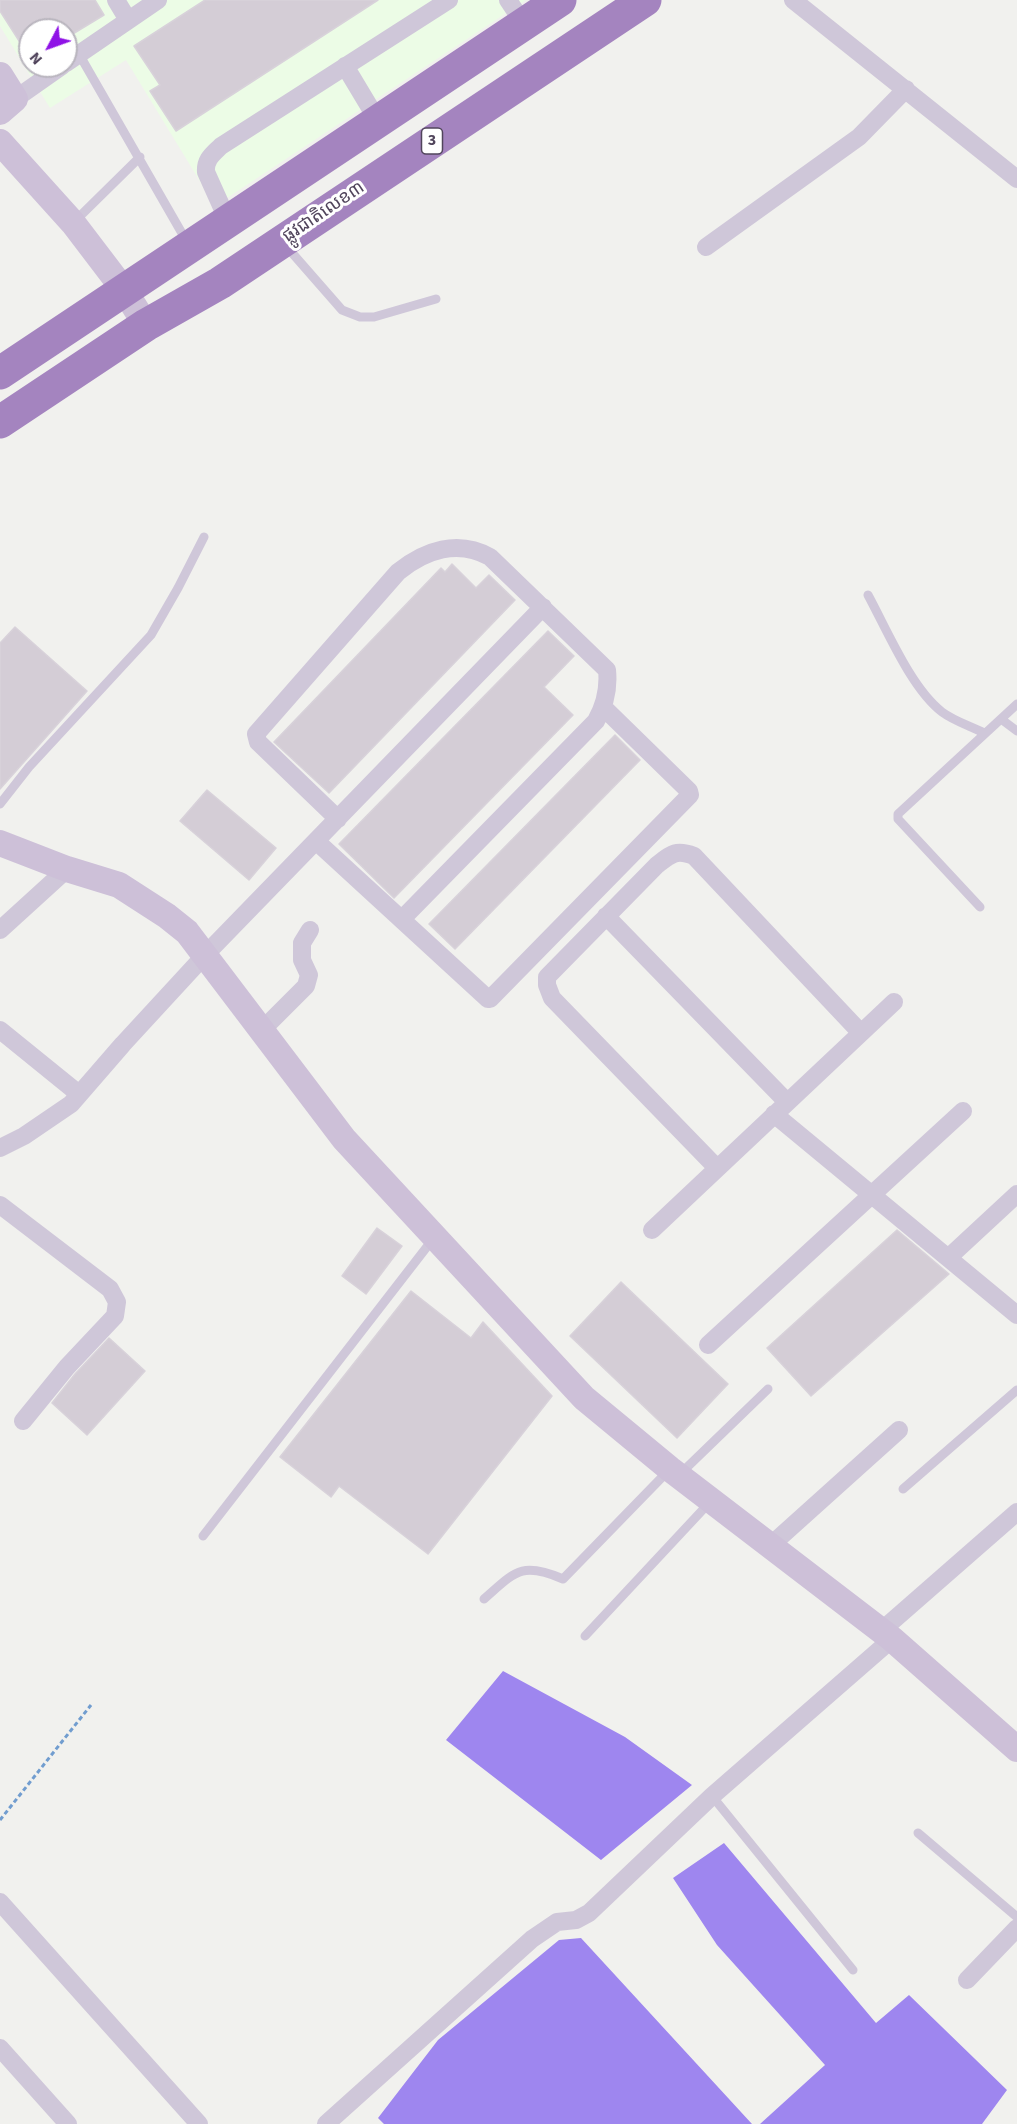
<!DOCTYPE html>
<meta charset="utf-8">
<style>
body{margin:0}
#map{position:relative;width:1017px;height:2124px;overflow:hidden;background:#f1f1ee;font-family:"Source Sans 3",sans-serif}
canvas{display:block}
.north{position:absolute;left:18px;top:18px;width:60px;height:60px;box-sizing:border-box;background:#fff;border:2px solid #b9b5be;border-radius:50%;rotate:229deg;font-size:16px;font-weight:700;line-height:24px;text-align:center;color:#51455c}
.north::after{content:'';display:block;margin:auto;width:21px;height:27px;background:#8f12e6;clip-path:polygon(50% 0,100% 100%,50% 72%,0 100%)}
</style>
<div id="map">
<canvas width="1017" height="2124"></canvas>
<div class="north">N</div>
</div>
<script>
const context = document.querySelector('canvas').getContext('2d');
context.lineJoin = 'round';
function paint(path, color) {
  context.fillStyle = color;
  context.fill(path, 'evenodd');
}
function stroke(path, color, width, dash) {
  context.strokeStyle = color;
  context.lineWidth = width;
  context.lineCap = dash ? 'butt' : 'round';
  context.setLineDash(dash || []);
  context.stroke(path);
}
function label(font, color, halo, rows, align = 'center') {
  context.font = font + ' "Source Sans 3","Noto Sans Khmer",sans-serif';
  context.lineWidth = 6;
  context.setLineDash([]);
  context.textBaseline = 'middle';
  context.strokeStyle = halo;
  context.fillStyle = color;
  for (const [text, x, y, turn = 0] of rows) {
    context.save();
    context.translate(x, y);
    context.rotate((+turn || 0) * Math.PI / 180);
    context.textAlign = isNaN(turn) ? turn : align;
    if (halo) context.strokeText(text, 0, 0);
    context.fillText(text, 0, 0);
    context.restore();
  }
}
paint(new Path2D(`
 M0,0H526L215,206L126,60L50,108L0,26ZM30,30H66V66H30Z`), '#ecfce6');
paint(new Path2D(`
 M503,1671L625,1737L692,1785L601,1860L446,1740Z
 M724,1843L876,2023L909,1995L1007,2090L982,2124H760L825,2065L717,1945L673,1878Z
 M581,1938L752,2124H384L378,2118L438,2040L559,1940Z`), '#9e86ef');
const building = new Path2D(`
 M0,0H95L104,15L71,35L68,30H30V58L0,11Z
 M205,0H378L176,131L150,91L160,85L134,46Z
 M452,564L476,588L489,575L515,600L329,793L274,742L441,568L445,572Z
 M15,627L87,691L0,789V643Z
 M548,631L574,656L544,687L573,715L394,898L339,844Z
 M615,735L640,760L455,949L429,924Z
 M207,790L276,848L249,880L180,821Z
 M377,1228L402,1246L366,1294L342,1276Z
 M897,1230L949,1274L811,1396L767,1348Z
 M621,1282L728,1384L677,1438L570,1336Z
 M411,1291L471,1338L483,1322L552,1396L428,1554L339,1486L331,1497L280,1457Z
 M109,1338L145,1371L87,1435L52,1403L75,1374Z`);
paint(building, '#d4cdd6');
stroke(building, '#d8d2da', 1.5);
stroke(new Path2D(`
 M0,1820L91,1705`), '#719dcf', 3, [4.5, 3]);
stroke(new Path2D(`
 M79,54L187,242
 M75,221L140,157
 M286,246L342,310L360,317H374L436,299
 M868,595C887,630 911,688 942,712C954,721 970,726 984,733
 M1001,719L1017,731
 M0,804L29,767L151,635L178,588L204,537
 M980,907L898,819V814L1017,704
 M679,1475L768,1389
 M903,1489L1017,1390
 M203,1536L433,1239
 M484,1599C515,1572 521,1561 563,1579L670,1469
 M585,1636L710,1502
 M712,1796L853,1970
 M918,1833L1017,1917`), '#cfc7d9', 9);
stroke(new Path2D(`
 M116,0L128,20
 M508,0L524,24
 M793,0L1017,179
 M66,63L158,0
 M345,66L378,121
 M15,99L62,66
 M228,221L206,172C205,159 213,154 221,146L449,0
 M706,247L859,137L906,89
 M338,819L258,742L256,734L398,572C425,550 458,539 490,557L607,670C609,689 605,705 596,721L402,919
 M316,841L488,999H490L690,795L689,791L604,708
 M606,916L787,1102
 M0,930L67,869
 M0,1030L79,1094
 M261,1031L306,986L309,975L302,960V943L310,930
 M774,1114L1017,1315
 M0,1148L24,1136L71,1104L123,1044L205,955L543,607
 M717,1168L552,998L547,985V977L657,865C671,854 676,849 694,856L861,1033
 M0,1205L110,1289L117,1302L115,1316L67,1367L23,1421
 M652,1230L894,1002
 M948,1258L1017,1194
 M708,1345L963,1111
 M770,1546L899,1430
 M881,1631L1017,1512
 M0,1902L199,2124
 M967,1980L1017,1928
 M0,2048L68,2124
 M326,2124L532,1939L557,1922L576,1920L589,1913L712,1796L892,1639`), '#cfc7d9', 18);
stroke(new Path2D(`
 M0,75L15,99L0,112
 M0,142L73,223L124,290L146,325
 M0,843L67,869L119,885L167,916L187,932L344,1139L584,1398L670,1469L892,1639L1017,1749`), '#cdc0d8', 26);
stroke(new Path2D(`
 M0,373L560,0
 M0,422L146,325L220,283L645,0`), '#a484bf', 33);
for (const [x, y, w] of [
 [432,141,21]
]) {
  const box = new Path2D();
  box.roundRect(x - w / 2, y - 13, w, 26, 4.5);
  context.fillStyle = '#fff';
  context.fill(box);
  stroke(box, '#51455c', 1.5);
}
label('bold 16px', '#51455c', null, [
 ["3",432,141]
]);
label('18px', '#51455c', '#fff', [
 ["ផ្លូវជាតិលេខ៣",324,213,-34]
]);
</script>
